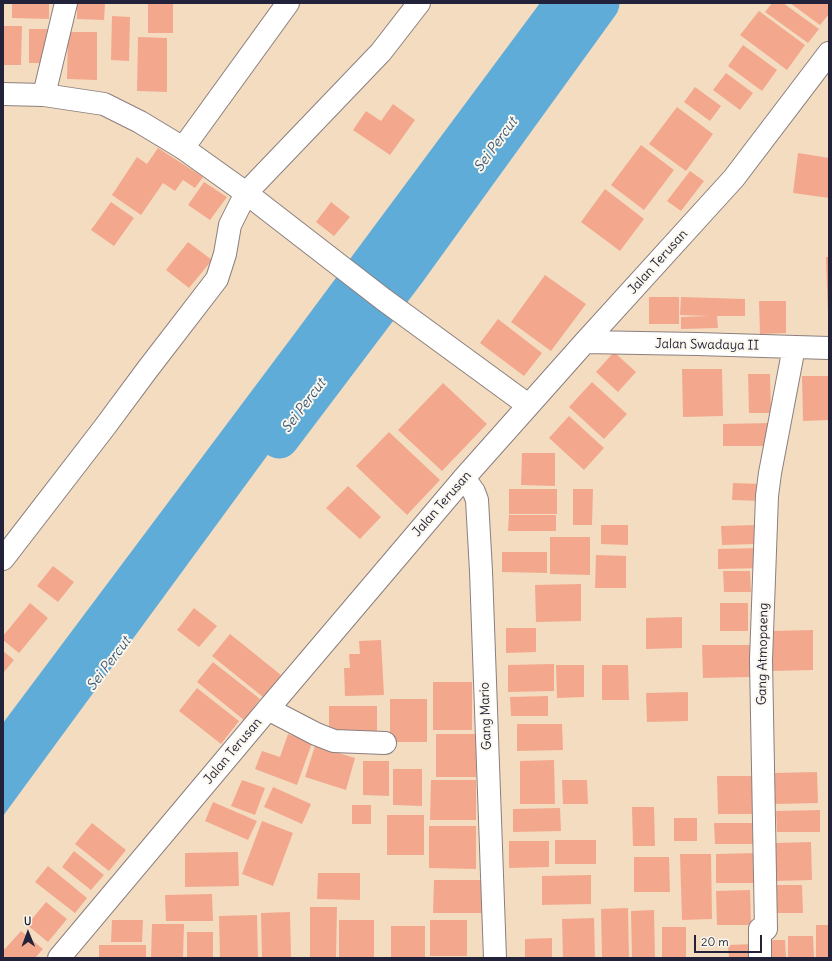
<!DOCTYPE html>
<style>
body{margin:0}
#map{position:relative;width:832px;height:961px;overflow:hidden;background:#f4dcc0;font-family:Delius,sans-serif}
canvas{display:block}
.frame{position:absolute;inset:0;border:4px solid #22223b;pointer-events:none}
.north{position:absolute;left:8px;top:913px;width:40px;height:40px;-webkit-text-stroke:3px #fbf7ec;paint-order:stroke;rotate:359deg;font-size:11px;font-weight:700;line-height:16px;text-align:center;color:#22223b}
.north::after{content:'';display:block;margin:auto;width:14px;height:18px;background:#22223b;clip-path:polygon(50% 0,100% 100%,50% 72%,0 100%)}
.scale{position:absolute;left:694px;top:935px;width:68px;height:18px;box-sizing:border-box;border:2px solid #22223b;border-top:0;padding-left:5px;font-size:12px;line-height:14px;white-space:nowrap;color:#22223b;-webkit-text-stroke:3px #fbf7ec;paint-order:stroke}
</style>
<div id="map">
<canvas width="832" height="961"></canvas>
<div class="frame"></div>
<div class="north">U</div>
<div class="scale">20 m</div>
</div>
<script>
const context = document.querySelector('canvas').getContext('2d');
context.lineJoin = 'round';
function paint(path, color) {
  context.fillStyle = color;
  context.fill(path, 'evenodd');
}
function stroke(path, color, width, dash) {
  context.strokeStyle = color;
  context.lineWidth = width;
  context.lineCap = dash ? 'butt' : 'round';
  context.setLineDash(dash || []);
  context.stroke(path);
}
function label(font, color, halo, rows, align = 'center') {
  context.font = font + ' Delius,sans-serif';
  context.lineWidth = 4;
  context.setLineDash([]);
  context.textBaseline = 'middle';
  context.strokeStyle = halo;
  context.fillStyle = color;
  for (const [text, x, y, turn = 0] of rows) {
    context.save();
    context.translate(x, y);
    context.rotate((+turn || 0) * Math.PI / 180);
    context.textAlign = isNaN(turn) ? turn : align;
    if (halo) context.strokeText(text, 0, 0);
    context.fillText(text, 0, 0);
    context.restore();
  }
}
paint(new Path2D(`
 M540,3H599L3,816V723L298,329Z`), '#60acd9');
stroke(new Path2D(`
 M279,438L406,270L599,3`), '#60acd9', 41);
paint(new Path2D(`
 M12,3H49V19L12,18Z
 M77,3H105L104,20L77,19Z
 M148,3H173V33H148Z
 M772,3H783L819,29L808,43L765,12Z
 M790,3H829V14L820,25Z
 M759,11L805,45L787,70L740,35Z
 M112,16L130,17L129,61L111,60Z
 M3,26H22L21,65H3Z
 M29,29H50V63H29Z
 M68,32H97V80L67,79Z
 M138,37L167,38V92L137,91Z
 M743,45L777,70L762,91L728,66Z
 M726,73L753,93L740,110L713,90Z
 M695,87L721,106L710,121L684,102Z
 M393,104L415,120L390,155L353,130L366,111L381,121Z
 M677,107L713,134L686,171L649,144Z
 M641,145L674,170L644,210L611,185Z
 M158,148L203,177L195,188L183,180L175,191L163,183L141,215L112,195L137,157L147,164Z
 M798,153L829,158V198L793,193Z
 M690,171L704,181L681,211L667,201Z
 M204,182L227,197L210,220L188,205Z
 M605,189L644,219L620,251L581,222Z
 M111,202L134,218L114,246L91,230Z
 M331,202L350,217L334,236L316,222Z
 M188,242L212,260L189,288L166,270Z
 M826,257H829V313H828Z
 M545,275L586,304L551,351L511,322Z
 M649,297H679V324H649Z
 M681,297L745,299V316H717L718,328L681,329V317L708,316L680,315Z
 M759,301H786V333L760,334Z
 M498,319L542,353L524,376L480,343Z
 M614,352L636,372L618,392L596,372Z
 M682,369H722L723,416L683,417Z
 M748,374H770L771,413H749Z
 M802,376H829V420L803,421Z
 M592,382L627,414L604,439L569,407Z
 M443,383L487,424L442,471L398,430Z
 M569,416L604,448L584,470L549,438Z
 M768,423V446H723V424Z
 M389,432L440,480L407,515L356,466Z
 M522,453H555V486L521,485Z
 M733,483L762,484L761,501L732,500Z
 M348,486L381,517L360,539L326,508Z
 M509,489H557V514H509Z
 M573,489H593L592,525H573Z
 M509,515H556V531H508Z
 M601,525H628V545L601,544Z
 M756,525V544L722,545L721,526Z
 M550,537H590V575L550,574Z
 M761,548L762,568L718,569V549Z
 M502,552H547V573L502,572Z
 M596,555L626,556V588H595Z
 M53,566L74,582L58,602L37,586Z
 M723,571H750L751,592H724Z
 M581,584V621L536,622L535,585Z
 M30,603L48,618L19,653L3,640V636Z
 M720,603H748V631H720Z
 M194,608L217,626L199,647L177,630Z
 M682,617V648L646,649V618Z
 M506,628H536V652L506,653Z
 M813,630V670L771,671L770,631Z
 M230,634L281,675L263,697L212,656Z
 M381,640L384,695L345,696L344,668H350L349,654H360L359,641Z
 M702,645H750V677L703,678Z
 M3,651L14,660L3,673Z
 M213,662L260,699L244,720L197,682Z
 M554,664V691L508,692V665Z
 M556,665H584V697L557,698Z
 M602,665H628L629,700H602Z
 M433,682H472V730H433Z
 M197,688L239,721L221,744L179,711Z
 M688,692V721L647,722L646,693Z
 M548,696V716H511L510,697Z
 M390,699H427V742H390Z
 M329,706H377V734H329Z
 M517,724H562L563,750L517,751Z
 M288,734L312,743L297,785L255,769L262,751L280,757Z
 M436,734H476V777H436Z
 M315,746L355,758L346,790L305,777Z
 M554,760L555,804H520V761Z
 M363,761H389V796L363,795Z
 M393,769H422V806L393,805Z
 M817,772L818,803L775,804L774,773Z
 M717,776H755V814H718Z
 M242,780L265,788L255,815L231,806Z
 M431,780H476V820H430Z
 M562,780H587L588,804H563Z
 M273,787L311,804L302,824L264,807Z
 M213,802L257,821L248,840L205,821Z
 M352,805H371V824H352Z
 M632,807H654L655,846H633Z
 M560,808L561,831L513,832V809Z
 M820,810V832H777L776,811Z
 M387,815H424V855H387Z
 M674,818H697V841H674Z
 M262,821L293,833L273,886L242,874Z
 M92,823L126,850L109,871L75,844Z
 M714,823H752L753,844H715Z
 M429,826H476V869L429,868Z
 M555,840H596V864H555Z
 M509,841H549V867L509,868Z
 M811,842L812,880L776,881L775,843Z
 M74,851L104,875L91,890L62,867Z
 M238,852L239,886L185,887V853Z
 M757,853V883H716V854Z
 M680,854H711L712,919L682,920Z
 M634,857H669L670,892H634Z
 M48,866L87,898L75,913L35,882Z
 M318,873H360V900L317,899Z
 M591,875V904L542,905V876Z
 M434,880H484V913H433Z
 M776,885H802L803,913H777Z
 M750,890L751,925H717L716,891Z
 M212,894L213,921H166L165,895Z
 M46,902L67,919L48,942L27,925Z
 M310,907H337L336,958H310Z
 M628,908L629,958H602L601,909Z
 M654,910L655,958H632L631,911Z
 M290,912L291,958H262L261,913Z
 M257,915L258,958H220L219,916Z
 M594,918L595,958H563L562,919Z
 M112,920H143L142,942H111Z
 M339,920H374V958H339Z
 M430,920H467V956H430Z
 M152,924H184L183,958H151Z
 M816,925H829V958H816Z
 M391,926H425V958H391Z
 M662,927H686V958H662Z
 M21,931L43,949L35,958H6L3,955V951Z
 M187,932H213V958H187Z
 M788,936H813L814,958H788Z
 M552,938V958H525V939Z
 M766,940H785L786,958H766Z
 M755,944L756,958H729L728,945Z
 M99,945H146V958H99Z`), '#f3a88e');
const minor = new Path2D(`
 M44,95L66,3
 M183,148L288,3
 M585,342L697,344L829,348
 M464,478L474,492L477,500L481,571L495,958
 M3,559L104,428L147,370L217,279L225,254L230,225L246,193L381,52L419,3
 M268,709L316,734L334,741L385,743
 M59,958L268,709L464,478L585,342L734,178L829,53
 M760,958V929H766L761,660L767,496L770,473L794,347`);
const tertiary = new Path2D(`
 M3,94L44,95L104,104L140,122L183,148L246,193L383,299L528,405`);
stroke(minor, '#8b7f7e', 24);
stroke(tertiary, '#8b7f7e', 24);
stroke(minor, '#fff', 22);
stroke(tertiary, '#fff', 22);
label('13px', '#22223b', '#fbf7ec', [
 ["Jalan Terusan",658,262,-48],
 ["Jalan Swadaya II",707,345,1],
 ["Jalan Terusan",442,504,-49],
 ["Gang Atmopaeng",763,654,-89],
 ["Gang Mario",486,716,-92],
 ["Jalan Terusan",233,751,-50]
]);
label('italic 14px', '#3b597a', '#fbf7ec', [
 ["Sei Percut",496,145,-54],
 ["Sei Percut",304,406,-53],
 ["Sei Percut",109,664,-53]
]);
</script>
